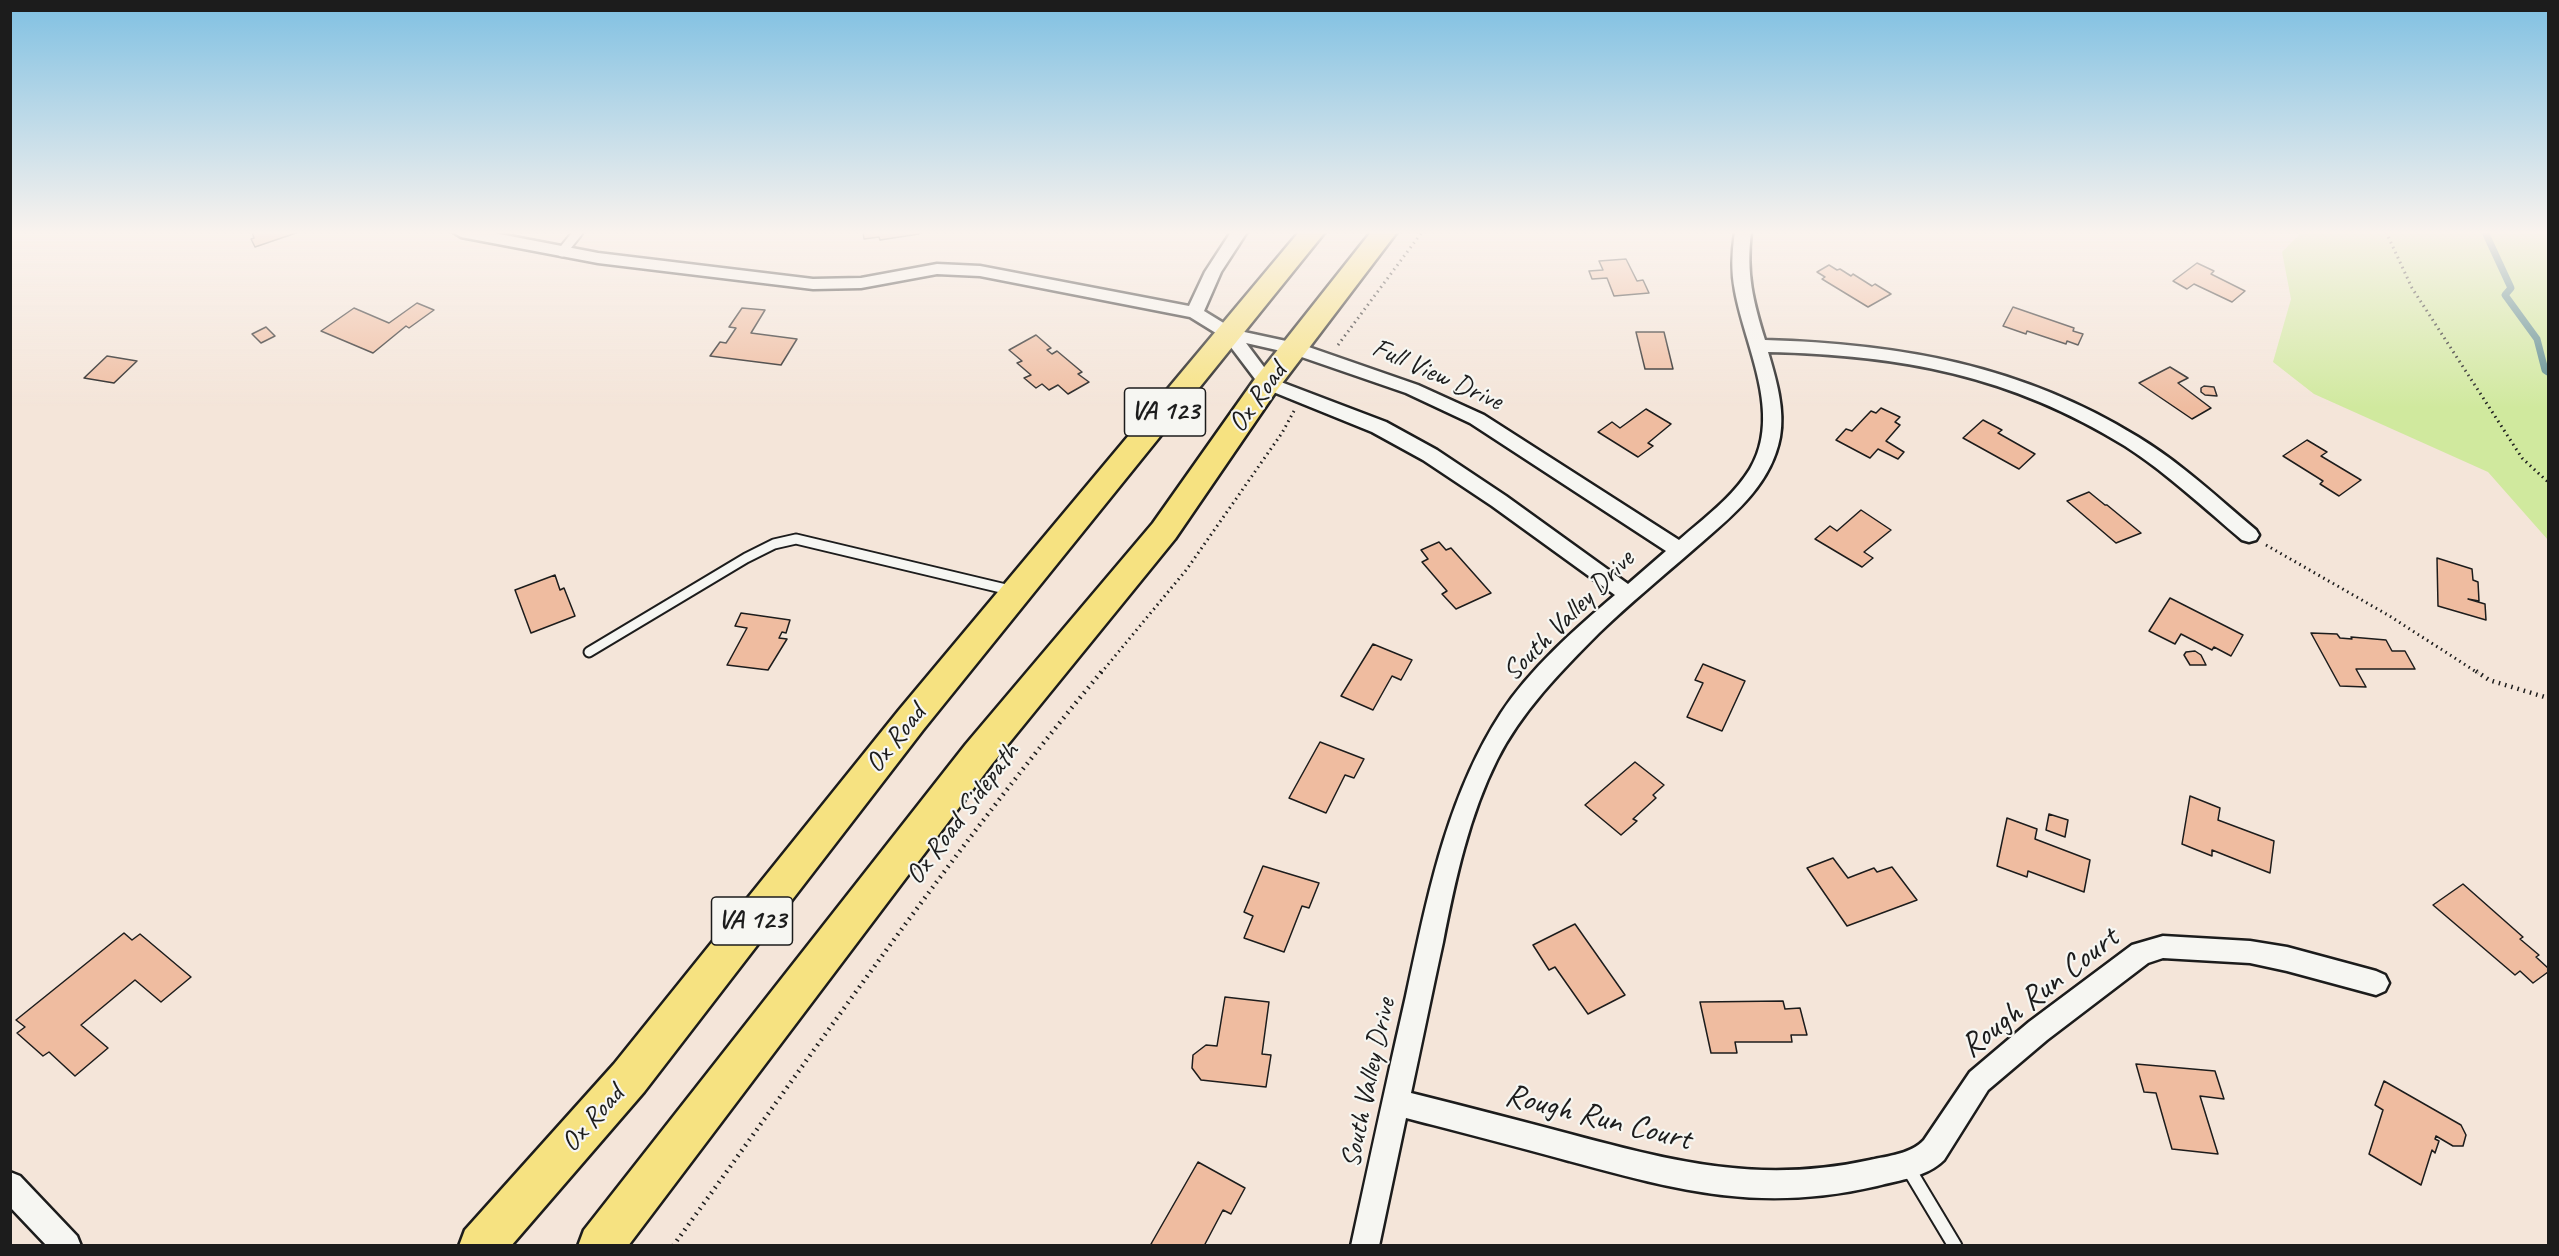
<!DOCTYPE html>
<style>
body{margin:0}
#map{position:relative;width:2559px;height:1256px;overflow:hidden;background:#f4e5d9;font-family:Caveat,sans-serif}
canvas{display:block}
.frame{position:absolute;inset:0;border:12px solid #1c1c1c;pointer-events:none}
</style>
<div id="map">
<canvas width="2559" height="1256"></canvas>
<div class="frame"></div>
</div>
<script>
const context = document.querySelector('canvas').getContext('2d');
context.lineJoin = 'round';
function paint(path, color) {
  context.fillStyle = color;
  context.fill(path, 'evenodd');
}
function stroke(path, color, width, dash) {
  context.strokeStyle = color;
  context.lineWidth = width;
  context.lineCap = dash ? 'butt' : 'round';
  context.setLineDash(dash || []);
  context.stroke(path);
}
function label(font, color, halo, rows, align = 'center') {
  context.font = font + ' Caveat,sans-serif';
  context.lineWidth = 4.5;
  context.setLineDash([]);
  context.textBaseline = 'middle';
  context.strokeStyle = halo;
  context.fillStyle = color;
  for (const [text, x, y, turn = 0] of rows) {
    context.save();
    context.translate(x, y);
    context.rotate((+turn || 0) * Math.PI / 180);
    context.textAlign = isNaN(turn) ? turn : align;
    if (halo) context.strokeText(text, 0, 0);
    context.fillText(text, 0, 0);
    context.restore();
  }
}
paint(new Path2D(`
 M2302,232H2548V540L2488,472L2314,394L2273,362L2291,299L2282,252Z`), '#d0e99e');
stroke(new Path2D(`
 M2485,232L2511,288L2505,295L2537,339L2545,370L2548,372`), '#598a8d', 7);
const building = new Path2D(`
 M252,232H299L255,247L251,239L254,238Z
 M863,232H919V234L880,240L879,237L864,239Z
 M1626,259L1637,281L1643,280L1649,293L1614,296L1607,278L1592,279L1589,271L1603,270L1599,261Z
 M2197,263L2214,271L2211,274L2245,291L2232,302L2194,284L2187,289L2173,281Z
 M1829,265L1837,270L1840,269L1851,276L1853,274L1872,286L1875,284L1891,294L1868,307L1822,279L1825,277L1817,272Z
 M417,303L434,310L409,328L406,326L373,353L321,331L354,308L389,323Z
 M2013,307L2074,328L2073,331L2083,334L2078,345L2067,341L2066,344L2027,331L2026,334L2003,326Z
 M742,308L765,310L751,333L797,339L781,365L710,356L720,342L726,343L736,328L729,327Z
 M266,327L275,336L261,343L252,334Z
 M1636,332H1664L1673,369H1645Z
 M1036,335L1051,348L1047,350L1052,354L1057,351L1082,372L1078,374L1089,382L1068,394L1058,385L1049,390L1042,384L1036,388L1024,378L1031,375L1017,363L1022,361L1009,350Z
 M107,356L137,361L114,383L84,378Z
 M2170,367L2188,378L2178,383L2211,408L2192,419L2139,383Z
 M2204,386L2214,387L2217,396L2205,395L2201,392V388Z
 M1881,408L1900,417L1895,422L1900,425L1886,441L1904,452L1898,459L1878,449L1870,458L1836,440L1846,429L1852,431L1871,411L1876,413Z
 M1646,409L1671,424L1648,443L1653,446L1638,457L1598,432L1612,422L1620,428Z
 M1983,420L2002,430L1998,433L2035,454L2019,469L1963,438Z
 M2307,440L2327,452L2321,456L2361,480L2339,496L2320,484L2323,481L2283,456Z
 M2089,492L2105,505H2107L2141,533L2116,543L2067,501Z
 M1861,510L1891,530L1864,552L1873,558L1862,567L1815,539L1830,526L1837,531Z
 M1439,542L1446,550L1451,548L1491,593L1456,609L1442,594L1447,591L1422,562L1428,559L1421,550Z
 M2437,558L2472,569L2473,580L2478,582L2479,601L2468,599L2485,604L2486,620L2438,606Z
 M555,575L560,590L564,588L575,616L531,633L515,590Z
 M2170,598L2243,635L2231,656L2214,647L2212,650L2181,634L2175,644L2149,631Z
 M741,613L790,620L786,633L782,632L779,638L787,639L768,670L727,665L747,628L735,626Z
 M2311,633L2337,634L2340,638L2352,639L2351,637L2386,640L2392,651H2405L2415,669H2356L2366,687L2340,686Z
 M1373,644L1412,660L1401,680L1392,676L1373,710L1341,696Z
 M2195,651L2201,655L2206,665H2190L2184,655L2186,652Z
 M1703,664L1745,681L1722,731L1687,717L1703,683L1695,680Z
 M1320,742L1364,759L1354,778L1345,775L1326,813L1289,798Z
 M1635,762L1664,785L1653,795L1656,798L1633,819L1637,821L1621,835L1585,805Z
 M2190,796L2220,808L2218,820L2274,841L2270,873L2212,850V856L2182,844Z
 M2049,814L2068,820L2065,837L2046,830Z
 M2007,818L2037,829L2035,839L2090,860L2084,892L2028,871L2027,877L1997,866Z
 M1833,858L1848,878L1874,868L1877,872L1892,867L1917,900L1847,926L1807,868Z
 M1263,866L1319,883L1309,908L1302,906L1284,952L1244,938L1253,916L1244,912Z
 M2463,884L2523,937L2520,939L2539,955L2536,957L2548,968V972L2533,983L2520,971L2515,975L2433,905Z
 M1575,924L1625,995L1588,1014L1555,967L1549,970L1533,945Z
 M124,933L132,940L140,934L191,977L161,1002L135,980L81,1025L108,1048L75,1076L49,1052L43,1056L17,1033L25,1027L16,1020Z
 M1225,997L1269,1002L1262,1054L1271,1055L1266,1087L1201,1080L1192,1068L1193,1055L1206,1045L1217,1046Z
 M1783,1001L1785,1009L1800,1008L1807,1035H1791L1792,1042H1735L1737,1053H1711L1700,1002Z
 M2136,1064L2215,1071L2224,1099L2200,1096L2218,1154L2172,1149L2156,1093L2144,1092Z
 M2384,1081L2461,1125L2466,1135L2463,1146H2453L2436,1136L2435,1139L2439,1141L2435,1153L2432,1150L2421,1185L2369,1154L2383,1110L2375,1105Z
 M1198,1162L1245,1188L1231,1214L1223,1210L1204,1246H1155L1151,1244Z`);
paint(building, '#efbca0');
stroke(building, '#1c1c1c', 1.5);
const serviceFar1 = new Path2D(`
 M562,252L578,232
 M589,652L746,558L774,544L796,539L1014,591`);
const service = new Path2D(`
 M1907,1166L1955,1246`);
const minor = new Path2D(`
 M453,232H489L598,253L813,279L861,278L937,264L980,266L1189,306L1205,272L1231,232H1247L1221,272L1204,311L1235,330L1300,344L1418,385L1484,415L1679,540C1704,518 1732,498 1750,469C1783,414 1745,347 1735,291C1731,271 1732,252 1735,232H1751C1746,274 1753,301 1765,340C1900,344 2021,365 2138,437C2181,463 2218,498 2256,530L2259,535L2256,540L2249,542L2242,540C2204,508 2167,473 2125,446C2010,375 1901,355 1768,352C1776,379 1785,409 1780,437C1771,486 1730,518 1694,549C1662,577 1629,604 1599,633C1561,671 1521,712 1497,760C1469,816 1455,880 1443,942C1432,992 1422,1042 1411,1093C1464,1106 1517,1120 1570,1134C1675,1162 1760,1184 1870,1160C1888,1156 1911,1154 1924,1140L1970,1072L2029,1022L2132,945L2163,936L2250,941L2287,947L2376,971L2385,975L2389,983L2385,991L2376,995L2287,971L2250,963L2163,958L2148,963L2047,1040L1988,1090L1944,1160C1927,1177 1900,1180 1877,1186C1761,1213 1680,1191 1569,1161C1515,1146 1460,1132 1406,1118L1379,1246H1351C1369,1162 1387,1079 1406,996C1427,899 1446,798 1501,713C1530,669 1574,630 1615,595L1492,506L1423,460L1372,432L1261,387L1224,338L1190,317L980,276L937,274L861,288L813,289L598,263L461,237ZM1246,343L1290,353L1406,393L1470,423L1666,551L1628,584L1506,496L1437,450L1386,422L1273,379Z
 M10,1172L20,1176L77,1236L81,1246H47L10,1207Z`);
const trunk = new Path2D(`
 M1299,232H1325L923,730L644,1092L511,1246H459L465,1230L614,1064L899,710Z
 M1371,232H1397L1277,390L1175,539L992,764L628,1246H578L584,1230L966,744L1153,523L1257,376Z`);
stroke(serviceFar1, '#1c1c1c', 13);
stroke(service, '#1c1c1c', 17);
stroke(minor, '#1c1c1c', 5);
stroke(trunk, '#1c1c1c', 5);
stroke(new Path2D(`
 M2386,232L2412,288L2522,458L2548,482
 M1338,345L1422,232
 M2266,545L2388,615L2478,673
 M1101,673L1187,569L1282,433L1294,411`), '#1c1c1c', 3, [1.5, 4]);
stroke(new Path2D(`
 M2476,671L2489,680L2548,698
 M673,1246C813,1053 949,855 1102,671`), '#1c1c1c', 4.5, [1.5, 5]);
stroke(serviceFar1, '#f6f6f2', 9);
stroke(service, '#f6f6f2', 13);
paint(minor, '#f6f6f2');
paint(trunk, '#f6e281');
const sky = context.createLinearGradient(0, 0, 0, 408);
sky.addColorStop(0, '#7fc0e2');
sky.addColorStop(0.57, '#faf3ee');
sky.addColorStop(1, '#faf3ee00');
context.fillStyle = sky;
context.fillRect(0, 0, 2559, 408);
for (const [x, y, w] of [
 [1165,412,81],
 [752,921,81]
]) {
  const box = new Path2D();
  box.roundRect(x - w / 2, y - 24, w, 48, 4.5);
  context.fillStyle = '#f6f6f2';
  context.fill(box);
  stroke(box, '#1c1c1c', 1.5);
}
label('bold 27px', '#1c1c1c', null, [
 ["VA 123",1165,412],
 ["VA 123",752,921]
]);
label('28px', '#1c1c1c', '#f6f6f2', [
 ["Full View Drive",1437,375,24],
 ["Ox Road",1258,398,-54],
 ["South Valley Drive",1569,616,-45],
 ["Ox Road",896,739,-51],
 ["Ox Road Sidepath",963,814,-53],
 ["South Valley Drive",1369,1083,-78],
 ["Ox Road",593,1119,-48]
]);
label('33px', '#1c1c1c', '#f6f6f2', [
 ["Rough Run Court",2040,993,-38],
 ["Rough Run Court",1598,1118,14]
]);
</script>
